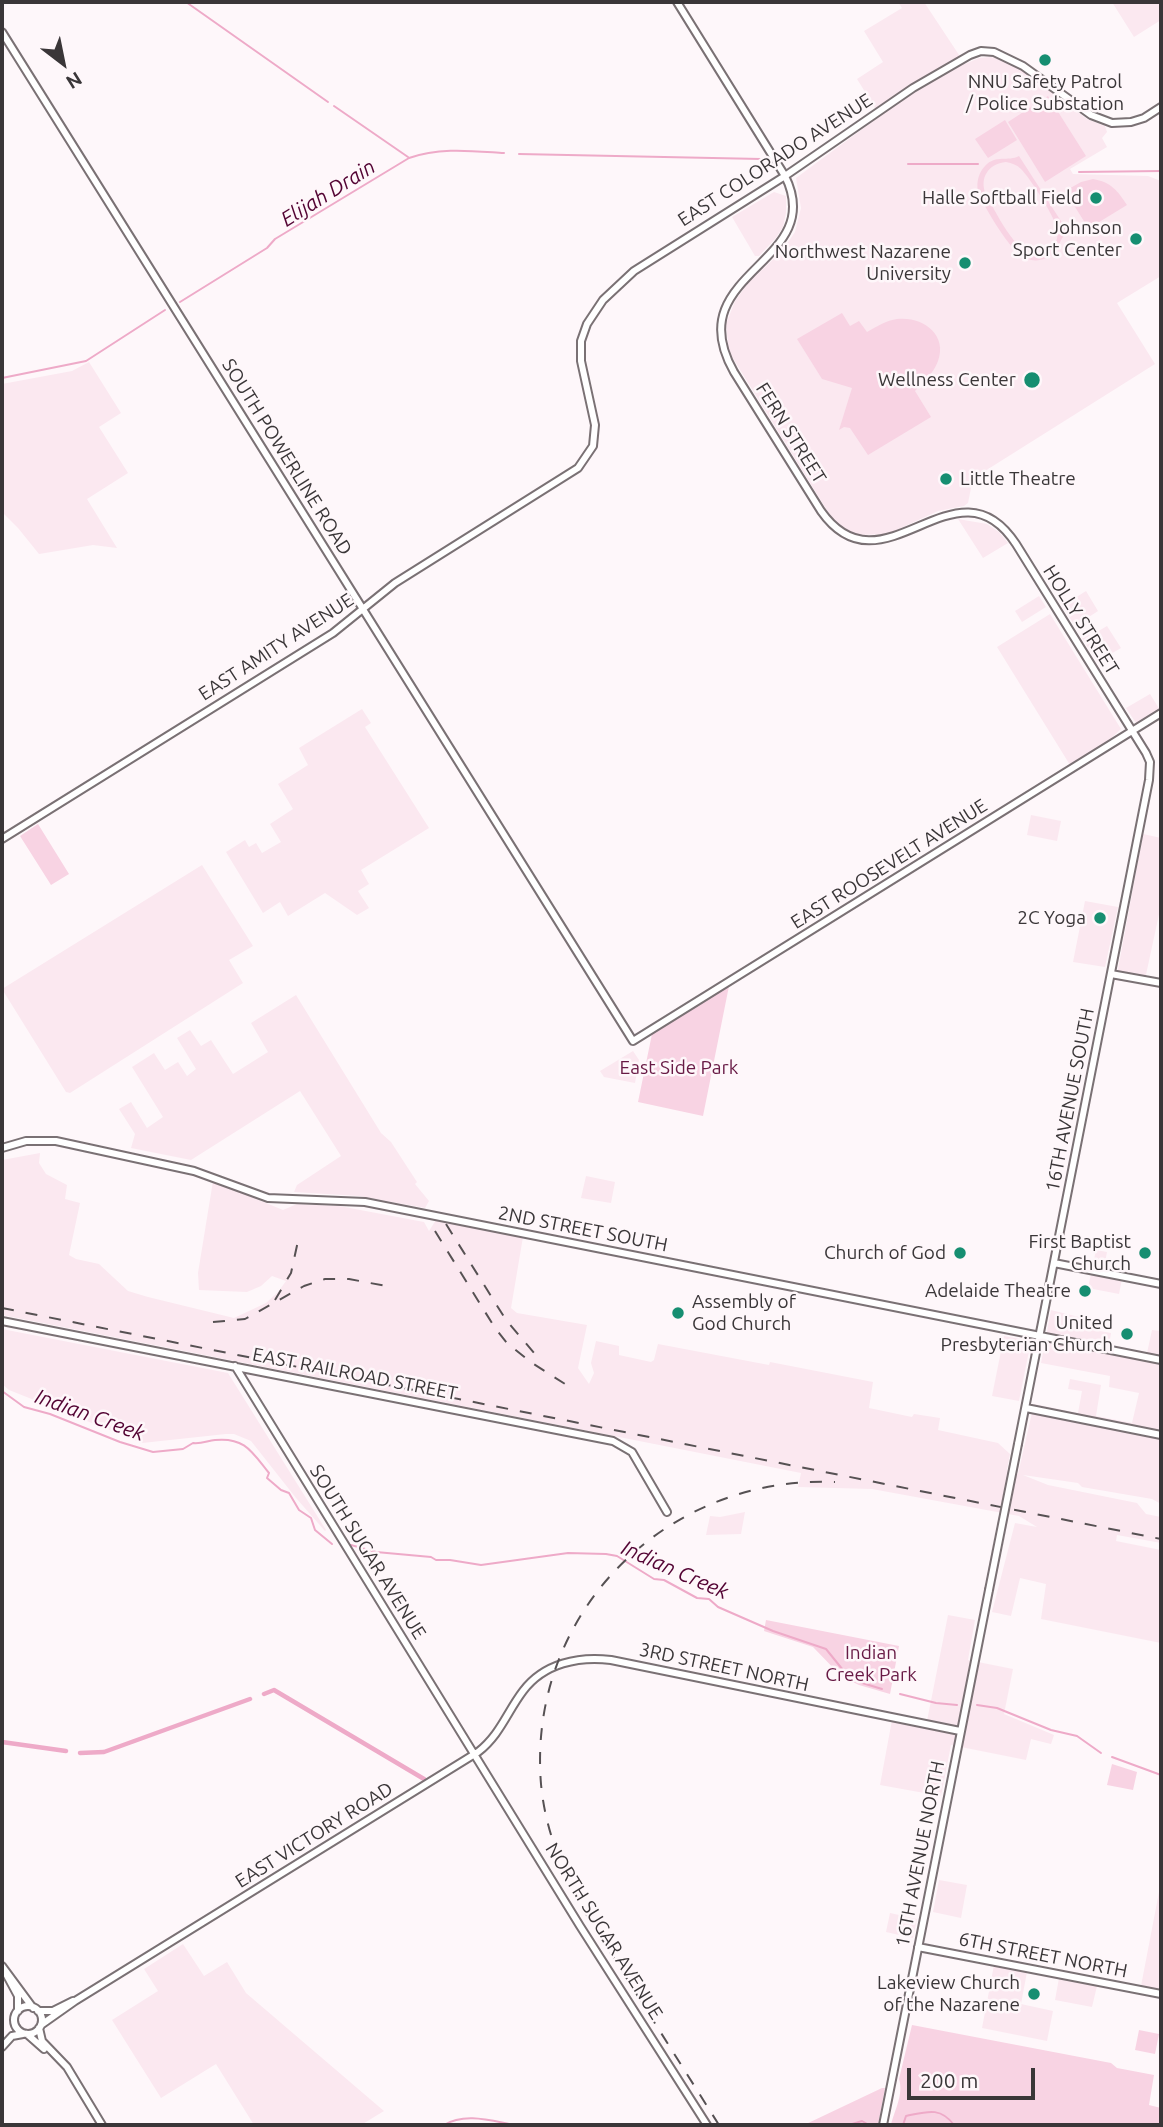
<!DOCTYPE html>
<style>
body{margin:0}
#map{position:relative;width:1163px;height:2127px;overflow:hidden;background:#fef7fa;font-family:Ubuntu,sans-serif}
canvas{display:block}
.frame{position:absolute;inset:0;border:4px solid #3a3638;pointer-events:none}
.north{position:absolute;left:28px;top:28px;width:70px;height:70px;-webkit-text-stroke:5px #fef7fa;paint-order:stroke;rotate:148deg;font-size:19px;font-weight:700;line-height:28px;text-align:center;color:#3a3638}
.north::after{content:'';display:block;margin:auto;width:24px;height:32px;background:#3a3638;clip-path:polygon(50% 0,100% 100%,50% 72%,0 100%)}
.scale{position:absolute;left:907px;top:2068px;width:128px;height:32px;box-sizing:border-box;border:4px solid #3a3638;border-top:0;padding-left:9px;font-size:21px;line-height:24px;white-space:nowrap;color:#3a3638;-webkit-text-stroke:5px #fef7fa;paint-order:stroke}
</style>
<div id="map">
<canvas width="1163" height="2127"></canvas>
<div class="frame"></div>
<div class="north">N</div>
<div class="scale">200 m</div>
</div>
<script>
const context = document.querySelector('canvas').getContext('2d');
context.lineJoin = 'round';
function paint(path, color) {
  context.fillStyle = color;
  context.fill(path, 'evenodd');
}
function stroke(path, color, width, dash) {
  context.strokeStyle = color;
  context.lineWidth = width;
  context.lineCap = dash ? 'butt' : 'round';
  context.setLineDash(dash || []);
  context.stroke(path);
}
function label(font, color, halo, rows, align = 'center') {
  context.font = font + ' Ubuntu,sans-serif';
  context.lineWidth = 5;
  context.setLineDash([]);
  context.textBaseline = 'middle';
  context.strokeStyle = halo;
  context.fillStyle = color;
  for (const [text, x, y, turn = 0] of rows) {
    context.save();
    context.translate(x, y);
    context.rotate((+turn || 0) * Math.PI / 180);
    context.textAlign = isNaN(turn) ? turn : align;
    if (halo) context.strokeText(text, 0, 0);
    context.fillText(text, 0, 0);
    context.restore();
  }
}
paint(new Path2D(`
 M898,2H924L965,64L979,58L991,57L1014,63L1087,119L1105,126L1107,132L1102,138L1107,147L1070,169L1073,174L1148,176L1161,181V276L1117,303L1155,364L985,471L972,483L968,503L964,506L938,511L888,534L858,535L836,525L729,352L726,324L735,301L748,283L782,251L795,232L801,208L796,178L880,116L857,79L883,62L864,31L902,8Z
 M1112,2H1161V20L1134,37Z
 M774,192L786,196V213L783,227L776,238L759,256H755L732,217Z
 M89,362L121,413L99,427L128,473L87,499L117,548L93,545L39,554L18,528L2,512V384L72,371Z
 M958,519L987,524L999,532L1008,543L983,558Z
 M1086,591L1098,611L1075,626L1062,606Z
 M1039,596L1046,607L1022,622L1015,611Z
 M1050,614L1121,729L1106,743L1070,765L997,647Z
 M1107,626L1121,648L1097,662L1080,635L1089,634L1090,636Z
 M1150,694L1160,710L1136,723L1126,708Z
 M362,709L371,723L365,727L429,828L361,870L369,884L358,891L369,908L357,915L325,893L288,916L280,902L263,913L226,852L245,840L249,847L256,843L262,853L281,842L270,824L293,809L278,784L308,765L299,748Z
 M1031,815L1061,821L1057,841L1027,835Z
 M1143,834L1161,838V905L1144,984L1116,980Z
 M202,865L253,946L229,960L243,983L70,1093L66,1092L2,989Z
 M1085,901L1118,907L1105,967L1073,962Z
 M296,995L381,1133L391,1142L417,1182L415,1184L429,1201L425,1208L359,1196L294,1192L297,1185L341,1156L300,1091L191,1160L131,1148L135,1134L119,1109L131,1102L147,1128L163,1117L132,1067L154,1053L165,1070L178,1062L187,1076L196,1069L177,1038L190,1030L201,1046L211,1040L233,1074L268,1052L251,1023Z
 M633,1051L639,1060L635,1083L604,1077L600,1071Z
 M40,1153L39,1163L46,1174L67,1185L65,1199L80,1203L69,1255L76,1259L99,1264L128,1291L148,1297L234,1318L266,1303L278,1292L286,1281L272,1276L261,1286L247,1292L199,1290L198,1273L213,1181L283,1210L297,1204L339,1206L424,1222L429,1231L436,1220L523,1237L511,1308L517,1313L587,1325L578,1368L589,1384L594,1373L591,1363L596,1341L619,1346V1355L651,1362L654,1360L658,1344L769,1365L770,1362L873,1382L869,1408L912,1417L914,1414L940,1418L938,1430L998,1443L1010,1454L1007,1470L1018,1474L1034,1404L1078,1413L1082,1391L1068,1389L1070,1379L1101,1385L1096,1416L1132,1423L1139,1393L1109,1387L1110,1376L1041,1363L1051,1310L1079,1317L1078,1327L1111,1333L1109,1345L1147,1353L1152,1330L1161,1331V1504L1152,1499L1082,1487L1078,1483L1023,1475L1048,1485L1137,1503L1146,1514L1161,1517V1543L1117,1535L1116,1541L1161,1550V1643L1041,1619L1046,1584L1020,1578L1011,1616L992,1612L1015,1523L1037,1527L1019,1516L872,1489L798,1487L801,1473L2,1315V1160Z
 M586,1176L615,1182L611,1203L581,1198Z
 M1096,1250L1107,1252L1103,1274L1122,1279L1119,1294L1088,1288Z
 M2,1329L228,1373L326,1530L325,1531L296,1498L251,1441L234,1434H226L142,1443L9,1390L2,1384Z
 M1004,1336L1031,1341L1019,1401L992,1396Z
 M745,1512L741,1534L706,1535L710,1516L720,1517Z
 M948,1615L975,1620L968,1660L1013,1669L1004,1714L1054,1735L1051,1744L1031,1739L1026,1760L951,1745L941,1796L880,1785L892,1720L926,1726Z
 M939,1880L967,1885L961,1918L933,1912Z
 M1159,1892H1161V1990L1141,1986Z
 M890,1913L917,1919L913,1938L886,1932Z
 M183,1944L204,1976L227,1962L246,1993L384,2111L361,2125H254L216,2064L161,2098L112,2020L158,1991L144,1969Z
 M994,1965L1027,1972L1021,2004L1053,2011L1047,2041L982,2028Z
 M1059,1978L1097,1986L1092,2007L1055,2000Z`), '#fbe8f0');
paint(new Path2D(`
 M1048,96L1086,156L1045,182L1008,122Z
 M1005,120L1017,140L988,158L975,139Z
 M1019,156L1068,232C1057,239 1061,254 1044,259C1035,262 1026,260 1019,254C1008,246 982,204 978,191C976,182 979,172 985,166C996,154 1008,162 1019,156ZM1006,162C1012,163 1017,165 1021,169C1030,178 1055,217 1057,229C1059,236 1056,244 1051,249C1024,275 997,213 986,195C979,178 988,164 1006,162Z
 M1093,179C1111,182 1118,191 1127,205L1091,227L1087,226L1065,191L1081,182Z
 M842,313L850,326L859,321L867,332C876,327 887,320 897,319C922,316 948,334 938,361C934,373 923,382 915,391L931,417L868,455L850,428L844,427L839,430L852,388L822,379L797,339Z
 M38,824L69,874L51,885L20,836Z
 M729,986L703,1116L638,1102L652,1034Z
 M766,1620L899,1646L890,1694L859,1685L842,1677L813,1647L764,1631Z
 M1112,1764L1137,1772L1133,1790L1107,1785Z
 M912,2025L1111,2063L1117,2068L1154,2075L1149,2105L1161,2108V2125H891C894,2111 904,2095 899,2079Z
 M1139,2030L1159,2034L1155,2054L1135,2050Z
 M882,2088H885L878,2125H804Z`), '#f8d3e3');
stroke(new Path2D(`
 M186,2L328,102
 M334,106L408,157
 M519,154L761,159
 M908,164H978
 M1079,172L1161,171
 M180,302L267,248L275,239L409,158C440,147 472,151 504,153
 M2,378L86,361L165,310
 M2,1391L24,1407L50,1414L120,1442L153,1452L183,1449L193,1443C201,1444 207,1441 215,1440C245,1437 252,1452 269,1473L267,1478L281,1490L289,1493L299,1510L311,1518L315,1530L332,1544
 M351,1545L376,1552L431,1557L436,1560H450L481,1565L568,1553L606,1554L617,1556L654,1579L664,1580L697,1598L709,1599L718,1607L773,1631L826,1649L847,1675L859,1682L882,1689
 M900,1694L936,1703L957,1705
 M977,1705L997,1708L1051,1730L1077,1736L1101,1753
 M1112,1757L1161,1775
 M444,2125C465,2112 492,2121 515,2125
 M849,2125L862,2121L869,2125
 M903,2125L906,2116C926,2112 940,2106 954,2125`), '#eeaac8', 2);
stroke(new Path2D(`
 M264,1694L274,1690L424,1779
 M2,1742L66,1751
 M80,1753L104,1752L250,1699`), '#eeaac8', 4.5);
const secondary = new Path2D(`
 M677,2L785,176C829,264 677,272 734,372L821,511C883,599 956,452 1016,544L1146,753L1150,762L1149,780L1018,1444
 M2,32L633,1041L1161,713
 M2,839L333,633L395,583L578,468L593,446L595,425L581,361V341L587,324L603,300L634,271L785,176L913,88L970,55L981,51L994,52L1023,66L1091,115L1112,123L1131,122L1144,118L1161,107
 M1111,974L1161,983
 M2,1148L26,1141H56L194,1171L268,1198L365,1202L1161,1360
 M1054,1263L1161,1284
 M2,1321L613,1441L632,1452L667,1512
 M235,1366L580,1926L707,2125
 M1026,1408L1161,1435
 M918,1947L1161,1994
 M2,1966L33,2008
 M4,1970L18,1996V2011
 M14 2020a14 14 0 1 1 28 0a14 14 0 1 1-28 0Z
 M38,2011H53L73,2001
 M41,2025L75,2001L478,1752C500,1735 507,1712 523,1691C544,1663 579,1656 611,1660L960,1731
 M39,2028L42,2041L67,2067L102,2125
 M27,2034L44,2049
 M2,2047L12,2036L23,2034
 M883,2125L989,1590`);
stroke(secondary, '#7a7174', 10);
stroke(secondary, '#fff', 6);
stroke(new Path2D(`
 M446,1224L506,1320L541,1361
 M435,1231L495,1328L507,1343L532,1363L573,1389
 M275,1300L291,1273L298,1241
 M2,1308L1161,1539
 M213,1322L245,1319L304,1286L325,1279H349L386,1286
 M719,2125L583,1909C562,1870 545,1829 541,1784C527,1613 666,1475 835,1482`), '#565153', 2, [12, 12]);
const secondaryBridge = new Path2D(`
 M989,1590L1018,1444`);
stroke(secondaryBridge, '#7a7174', 10, []);
stroke(secondaryBridge, '#fff', 6);
for (const [x, y, r, color] of [
 [1045,60,7,"#168e71"],
 [1096,198,7,"#168e71"],
 [1136,239,7,"#168e71"],
 [965,263,7,"#168e71"],
 [1032,380,9,"#168e71"],
 [946,479,7,"#168e71"],
 [1100,918,7,"#168e71"],
 [960,1253,7,"#168e71"],
 [1145,1253,7,"#168e71"],
 [1085,1291,7,"#168e71"],
 [678,1313,7,"#168e71"],
 [1127,1334,7,"#168e71"],
 [1034,1994,7,"#168e71"]
]) {
  const dot = new Path2D();
  dot.arc(x, y, r, 0, 2 * Math.PI);
  context.fillStyle = color;
  context.fill(dot);
  stroke(dot, '#fef7fa', 2.5);
}
label('19px', '#3a3638', '#fef7fa', [
 ["NNU Safety Patrol",1045,82,"center"],
 ["/ Police Substation",1045,104,"center"],
 ["Halle Softball Field",1082,198],
 ["Johnson",1122,228],
 ["Sport Center",1122,250],
 ["Northwest Nazarene",951,252],
 ["University",951,274],
 ["Wellness Center",1016,380],
 ["Little Theatre",960,479,"left"],
 ["2C Yoga",1086,918],
 ["First Baptist",1131,1242],
 ["Church",1131,1264],
 ["Church of God",946,1253],
 ["Adelaide Theatre",1071,1291],
 ["Assembly of",692,1302,"left"],
 ["God Church",692,1324,"left"],
 ["United",1113,1323],
 ["Presbyterian Church",1113,1345],
 ["Lakeview Church",1020,1983],
 ["of the Nazarene",1020,2005]
], 'right');
label('19px', '#3a3638', '#fef7fa', [
 ["EAST COLORADO AVENUE",775,160,-33],
 ["FERN STREET",791,433,58],
 ["SOUTH POWERLINE ROAD",287,457,58],
 ["HOLLY STREET",1081,620,58],
 ["EAST AMITY AVENUE",276,647,-33],
 ["EAST ROOSEVELT AVENUE",889,864,-32],
 ["16TH AVENUE SOUTH",1070,1100,-79],
 ["2ND STREET SOUTH",583,1229,11],
 ["EAST RAILROAD STREET",355,1374,11],
 ["SOUTH SUGAR AVENUE",368,1552,58],
 ["3RD STREET NORTH",724,1667,12],
 ["EAST VICTORY ROAD",314,1835,-32],
 ["16TH AVENUE NORTH",920,1854,-79],
 ["NORTH SUGAR AVENUE",604,1931,58],
 ["6TH STREET NORTH",1043,1955,11]
]);
label('19px', '#681a45', '#fef7fa', [
 ["East Side Park",679,1068],
 ["Indian",871,1653],
 ["Creek Park",871,1675]
]);
label('italic 21px', '#530333', '#fef7fa', [
 ["Elijah Drain",328,193,-32],
 ["Indian Creek",90,1415,20],
 ["Indian Creek",675,1570,24]
]);
</script>
